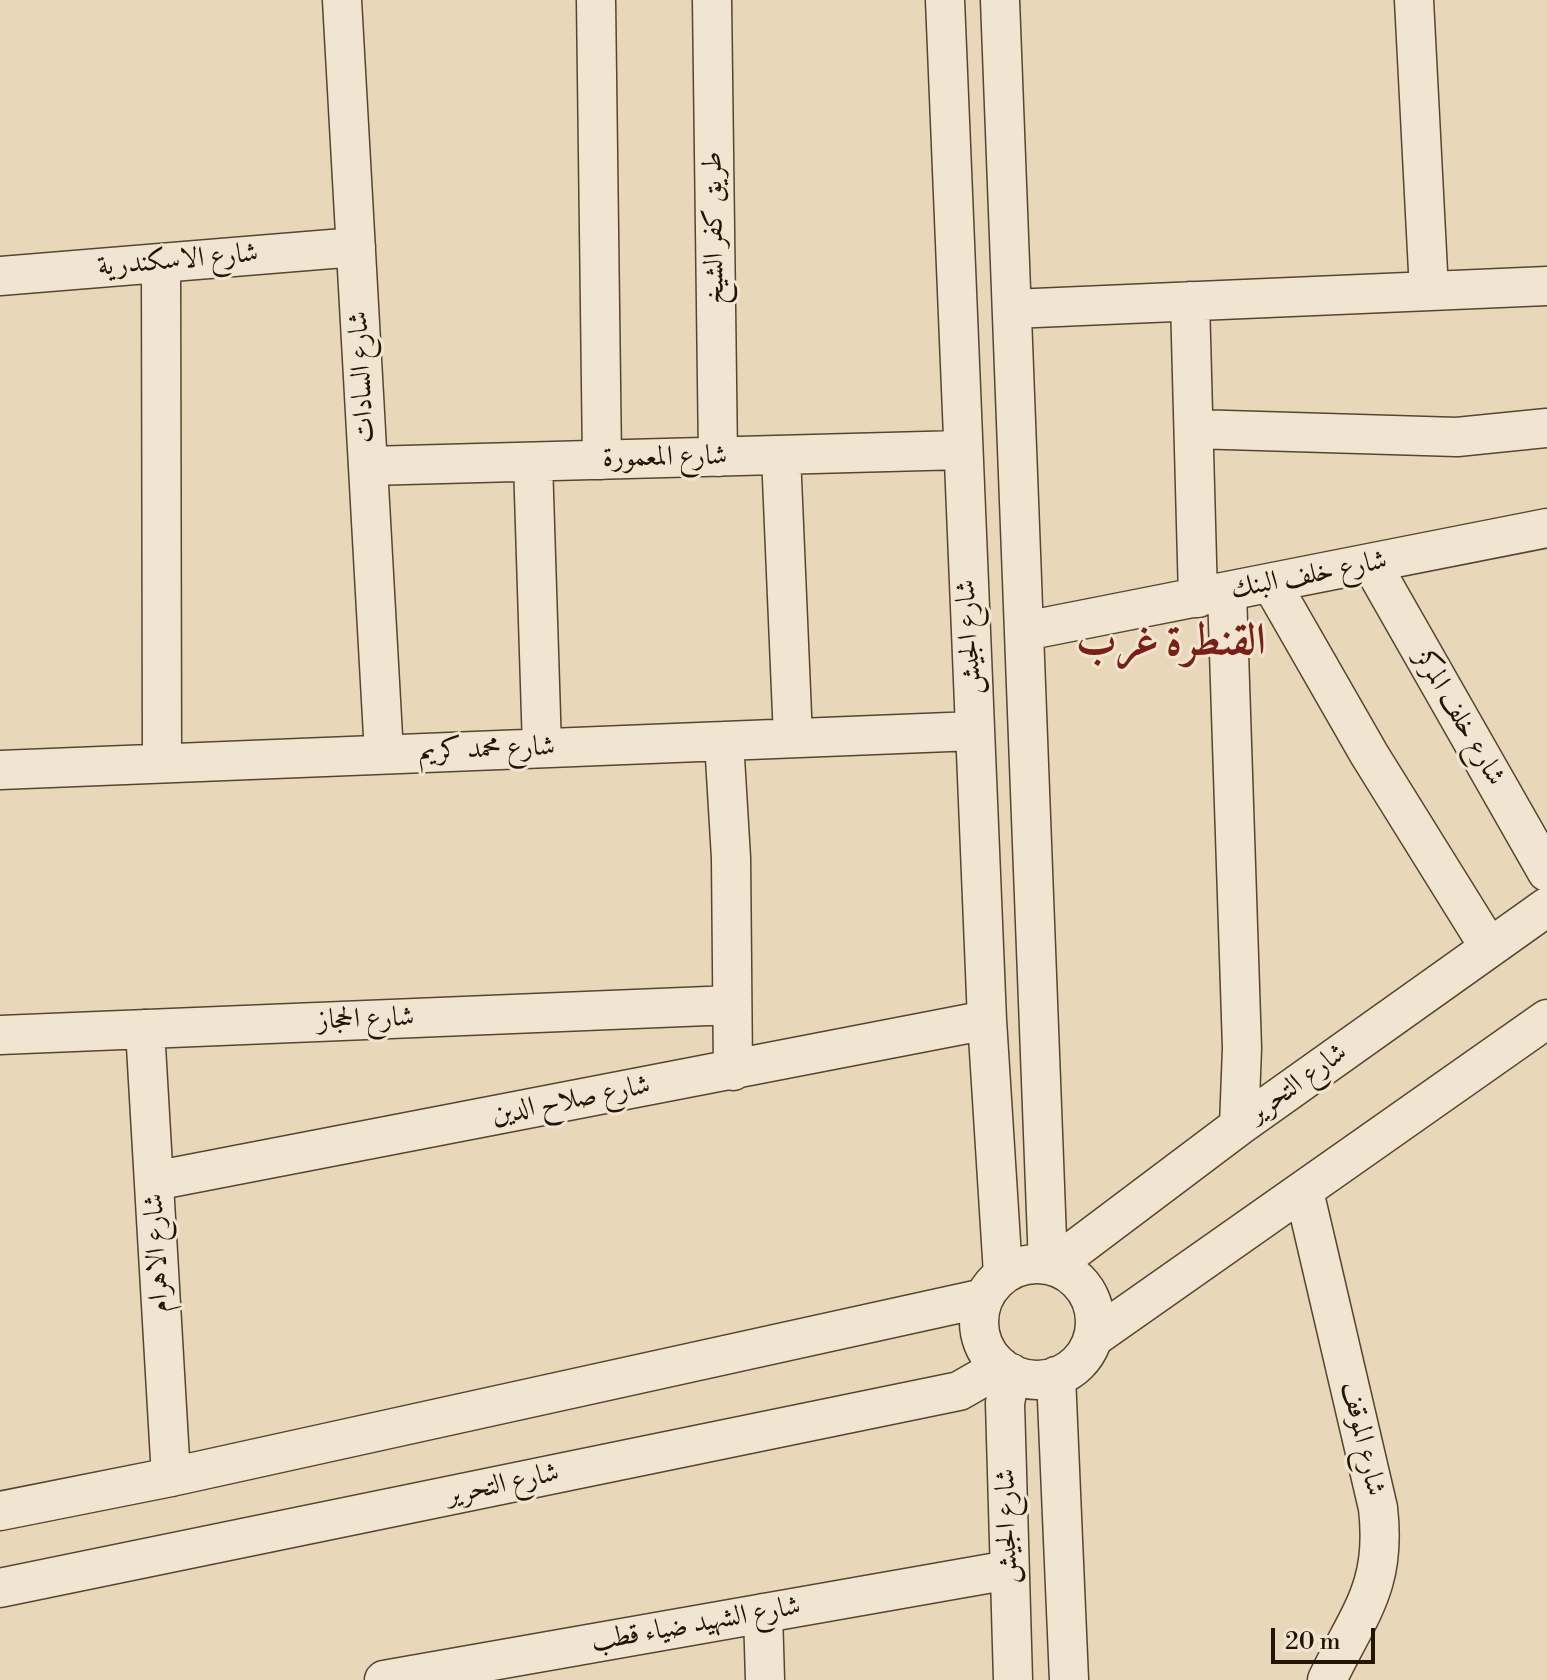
<!DOCTYPE html>
<meta charset="utf-8">
<style>
body{margin:0}
#map{position:relative;width:1547px;height:1680px;overflow:hidden;background:#e9d7ba;font-family:"Libre Bodoni",serif}
canvas{display:block}
.scale{position:absolute;left:1271px;top:1628px;width:104px;height:36px;box-sizing:border-box;border:4px solid #231502;border-top:0;padding-left:10px;font-size:24px;line-height:28px;white-space:nowrap;color:#231502;-webkit-text-stroke:6px #f1e5d2;paint-order:stroke}
</style>
<div id="map">
<canvas width="1547" height="1680"></canvas>
<div class="scale">20 m</div>
</div>
<script>
const context = document.querySelector('canvas').getContext('2d');
context.lineJoin = 'round';
function stroke(path, color, width, dash) {
  context.strokeStyle = color;
  context.lineWidth = width;
  context.lineCap = dash ? 'butt' : 'round';
  context.setLineDash(dash || []);
  context.stroke(path);
}
function label(font, color, halo, rows, align = 'center') {
  context.font = font + ' "Libre Bodoni",Amiri,serif';
  context.lineWidth = 6;
  context.setLineDash([]);
  context.textBaseline = 'middle';
  context.strokeStyle = halo;
  context.fillStyle = color;
  for (const [text, x, y, turn = 0] of rows) {
    context.save();
    context.translate(x, y);
    context.rotate((+turn || 0) * Math.PI / 180);
    context.textAlign = isNaN(turn) ? turn : align;
    if (halo) context.strokeText(text, 0, 0);
    context.fillText(text, 0, 0);
    context.restore();
  }
}
const minor = new Path2D(`
 M342,0L384,754
 M596,0L602,460
 M712,0L718,457
 M945,0L987,1020L1003,1274
 M1000,0L1048,1265
 M1414,0L1429,291
 M161,263L162,763
 M0,276L356,247
 M1190,301L1198,598
 M1012,309L1547,286
 M1194,429L1457,437L1547,428
 M781,455L793,738
 M533,462L542,748
 M368,466L962,450
 M1371,563L1547,872
 M1271,583L1369,754L1489,947
 M1227,592L1242,1048L1239,1126
 M1025,631L1547,528
 M724,741L731,858L733,1071
 M0,770L974,731
 M145,1029L171,1477
 M0,1035L732,1005
 M154,1181L987,1020
 M1304,1191L1378,1508C1387,1587 1359,1613 1327,1680
 M979 1322a58 58 0 1 1 116 0a58 58 0 1 1-116 0Z
 M1053,1266L1239,1126L1547,907
 M1093,1338L1547,1019
 M1011,1373L1005,1403L1013,1680
 M1056,1376L1069,1680
 M0,1511L171,1477L984,1298
 M0,1588L959,1391L1001,1367
 M763,1613L765,1680
 M384,1680L1009,1570`);
stroke(minor, '#544630', 41);
stroke(minor, '#f1e5d2', 38);
label('28px', '#231502', '#f1e5d2', [
 ["طريق كفر الشيخ",715,228,-91],
 ["شارع الاسكندرية",178,261,-5],
 ["شارع السادات",363,377,-93],
 ["شارع المعمورة",665,458,-1],
 ["شارع خلف البنك",1309,576,-11],
 ["شارع الجيش",970,637,-93],
 ["شارع خلف المركز",1459,718,60],
 ["شارع محمد كريم",487,750,-2],
 ["شارع الحجاز",366,1020,-2],
 ["شارع التحرير",1298,1084,-36],
 ["شارع صلاح الدين",571,1101,-11],
 ["شارع الاهرام",158,1253,-93],
 ["شارع الموقف",1362,1439,77],
 ["شارع التحرير",503,1485,-12],
 ["شارع الجيش",1008,1526,-91],
 ["شارع الشهيد ضياء قطب",696,1625,-10]
]);
label('bold 44px', '#7a1f14', '#f1e5d2', [
 ["القنطرة غرب",1171,643]
]);
</script>
